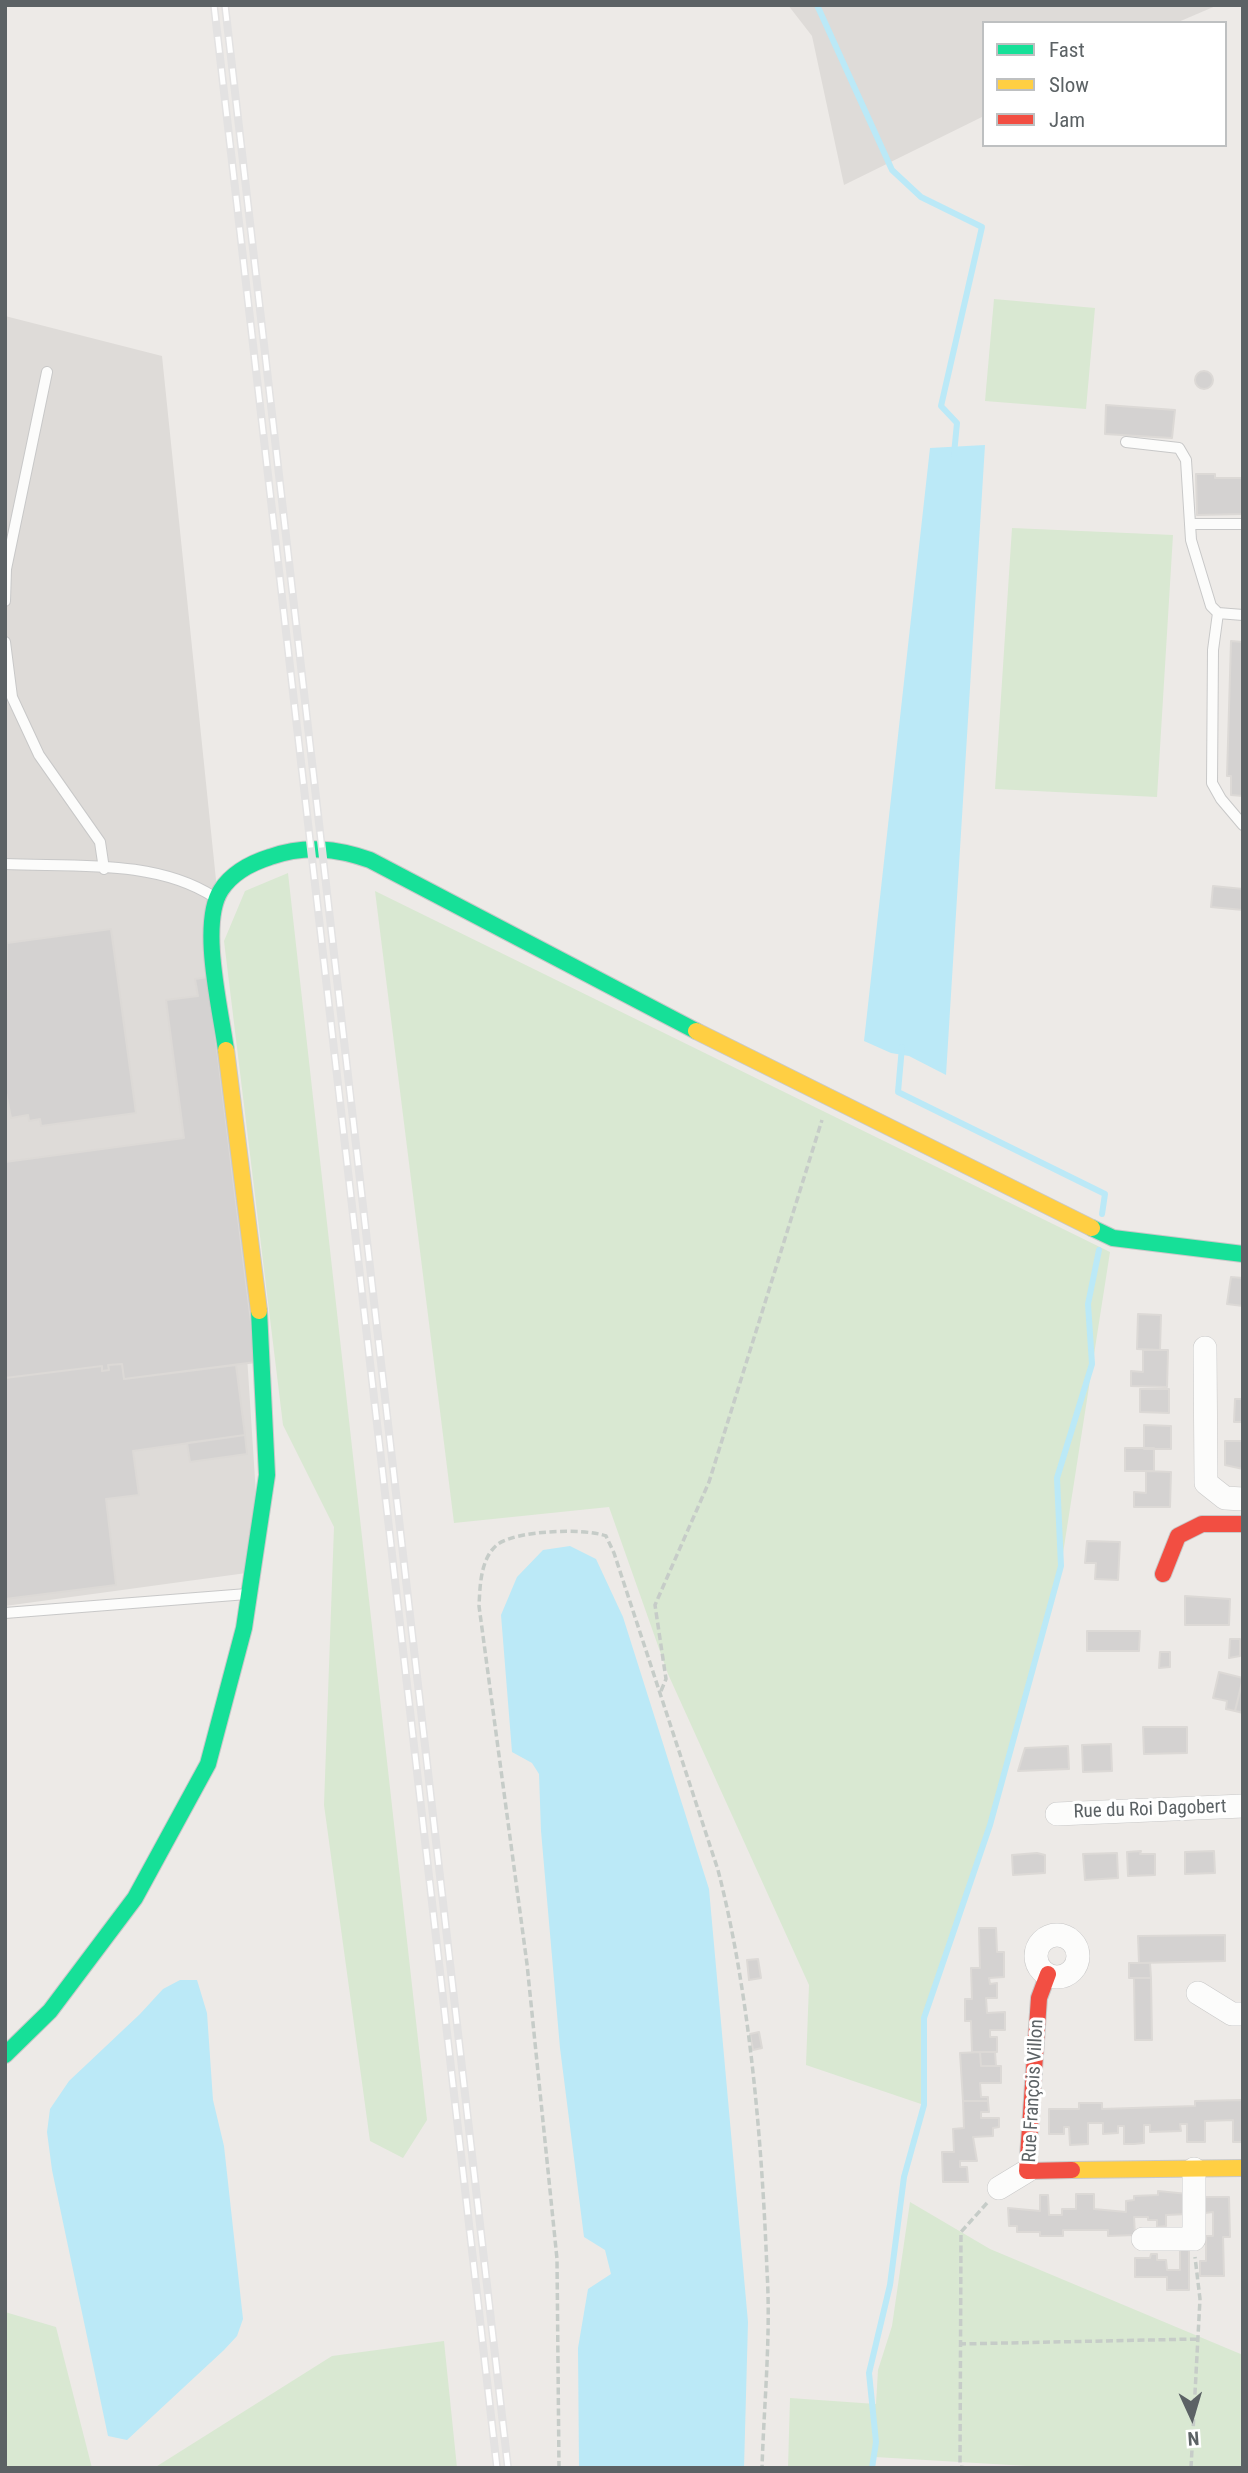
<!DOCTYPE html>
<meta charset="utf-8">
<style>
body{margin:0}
#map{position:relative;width:1248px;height:2473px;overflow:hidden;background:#edeae7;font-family:"Roboto Condensed",sans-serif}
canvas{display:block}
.frame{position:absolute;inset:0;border:7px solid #5c6265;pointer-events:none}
.legend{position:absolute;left:982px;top:21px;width:245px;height:126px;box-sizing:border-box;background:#fff;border:2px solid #bec0c1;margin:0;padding:9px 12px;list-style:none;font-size:21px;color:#5c6265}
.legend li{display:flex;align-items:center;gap:14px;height:35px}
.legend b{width:35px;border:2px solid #bec0c1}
.north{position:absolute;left:1157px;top:2382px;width:70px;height:70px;-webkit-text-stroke:5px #fff;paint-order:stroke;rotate:176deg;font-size:19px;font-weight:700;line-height:28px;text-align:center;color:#5c6265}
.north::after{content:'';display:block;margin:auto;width:24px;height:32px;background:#5c6265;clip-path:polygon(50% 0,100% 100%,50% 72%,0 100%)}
</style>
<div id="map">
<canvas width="1248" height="2473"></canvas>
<div class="frame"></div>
<ul class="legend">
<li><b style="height:9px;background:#16e098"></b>Fast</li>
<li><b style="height:9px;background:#ffcf43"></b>Slow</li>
<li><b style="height:9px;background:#f24e42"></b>Jam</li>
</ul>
<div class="north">N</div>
</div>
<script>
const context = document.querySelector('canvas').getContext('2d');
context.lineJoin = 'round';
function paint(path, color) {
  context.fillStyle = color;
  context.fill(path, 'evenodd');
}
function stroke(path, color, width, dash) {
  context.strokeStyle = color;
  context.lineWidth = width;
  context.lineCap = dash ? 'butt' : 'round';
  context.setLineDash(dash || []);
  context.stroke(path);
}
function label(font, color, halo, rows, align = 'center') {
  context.font = font + ' "Roboto Condensed",sans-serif';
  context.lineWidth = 6;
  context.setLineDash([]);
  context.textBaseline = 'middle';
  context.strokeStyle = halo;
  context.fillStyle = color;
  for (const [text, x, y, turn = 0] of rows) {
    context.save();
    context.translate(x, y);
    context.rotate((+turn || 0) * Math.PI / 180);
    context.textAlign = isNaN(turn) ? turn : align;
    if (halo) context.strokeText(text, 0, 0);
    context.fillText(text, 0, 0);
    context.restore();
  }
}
paint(new Path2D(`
 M788,5H1218L1176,23H984V116L844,185L812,36Z
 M5,316L162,356L216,880L261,1571L5,1606Z`), '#dedbd8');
paint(new Path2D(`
 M994,299L1095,308L1086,409L985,401Z
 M1012,528L1173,535L1157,797L995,789Z
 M288,873L427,2120L403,2158L370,2141L324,1805L334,1527L283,1425L224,941L245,891Z
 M375,891L1110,1252L1061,1566L990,1825L924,2018V2105L806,2065L809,1985L668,1674L609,1507L454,1523Z
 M910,2202L990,2249L1243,2355V2468H1061L875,2457L871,2468H788L790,2398L876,2404L878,2370L892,2326Z
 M5,2312L56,2327L92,2468H5Z
 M444,2341L457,2468H154L332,2356Z`), '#d9e8d2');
paint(new Path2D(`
 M985,445L946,1075L909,1056L891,1053L864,1041L930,448Z
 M570,1546L596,1559L623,1617L709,1889L748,2322L744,2468H579L578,2348L588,2289L611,2274L605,2250L584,2237L560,2048L541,1831L539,1774L532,1763L512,1752L501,1615L517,1577L543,1550Z
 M180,1980H197L207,2013L213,2100L224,2146L243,2319L237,2336L224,2350L127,2440L108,2436L52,2170L47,2132L50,2109L69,2081L140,2014L163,1989Z`), '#bbe9f7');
stroke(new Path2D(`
 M817,5L892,170L921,197L982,227L941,406L957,423L954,454
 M902,1047L898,1092L1105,1194L1102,1214
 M872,2468L876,2442L869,2373L890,2285L904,2177L924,2105V2018L990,1825L1061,1566L1057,1478L1092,1364L1088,1304L1099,1250`), '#bbe9f7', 6);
const building = new Path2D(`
 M1195 380a9 9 0 1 1 18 0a9 9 0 1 1-18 0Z
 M1106,405L1175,410L1172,438L1105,434Z
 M1196,474H1215V478H1243V514L1197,515Z
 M1231,641L1243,642V796L1231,795V776H1227Z
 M1213,886L1243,889V910L1211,907Z
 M111,929L136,1113L41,1126L40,1119L29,1121L28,1115L11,1118L5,1088L7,943Z
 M208,977L256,1362L124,1379L122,1364L108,1365L109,1370L102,1371V1366L5,1378V1162L184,1138L166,1000L198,996L195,979Z
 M1231,1277L1243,1278V1306L1227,1304Z
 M1138,1314L1161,1315L1160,1350L1137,1349Z
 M1143,1350H1168L1167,1387L1131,1386V1371L1143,1372Z
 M122,1364L124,1379L236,1365L245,1435L133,1451L139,1495L106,1499L116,1585L5,1599V1378L102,1366V1371L109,1370L108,1365Z
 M1243,1379V1422H1234L1235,1399H1242Z
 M1140,1389H1169V1413L1140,1412Z
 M1144,1425L1171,1426V1449H1144Z
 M245,1435L247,1454L190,1462L187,1443Z
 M1225,1441H1243V1469L1225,1465Z
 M1125,1448H1154V1471H1125Z
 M1146,1471L1171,1472L1170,1507H1134V1492L1146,1493Z
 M1087,1541L1120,1542L1118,1580L1095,1579L1096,1563H1085Z
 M1185,1596L1230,1599L1229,1625H1185Z
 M1087,1631H1140L1139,1651H1087Z
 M1230,1639H1240V1656L1229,1658Z
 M1160,1652H1170V1667L1159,1668Z
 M1219,1672L1243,1678L1235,1711L1226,1709L1227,1701L1213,1698Z
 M1243,1679V1713L1235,1711Z
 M1143,1727H1187V1753L1144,1754Z
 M1111,1744L1112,1771L1083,1772L1082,1745Z
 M1068,1746L1069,1769L1018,1771L1025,1748Z
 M1141,1851L1140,1854H1155V1875L1128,1876L1127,1852Z
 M1214,1851L1215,1873L1185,1874V1852Z
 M1037,1853L1045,1855V1873L1013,1875L1012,1855Z
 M1117,1853L1118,1878L1085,1880L1083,1854Z
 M979,1928H996L997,1952H1004V1977L989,1978L990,1984L997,1983V1998H986L987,2013L1005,2012V2030H990V2037H997V2052H972L971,2021H965V1999H972L971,1968H980Z
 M1225,1935V1961L1139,1963L1138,1936Z
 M758,1959L761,1978L749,1980L747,1960Z
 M1129,1963H1150L1151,1978H1129Z
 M1134,1978H1151L1152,2040H1135Z
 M759,2032L762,2048L753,2050L750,2034Z
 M980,2052H995L996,2066H981Z
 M980,2052L981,2066H1001V2083H980L981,2097H988V2101H963L960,2053Z
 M1242,2100L1243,2142H1233V2120L1205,2121V2142H1187V2124H1180L1181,2131L1150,2132V2125H1144V2143L1134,2144H1124V2126H1118V2133L1103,2134V2123H1088V2144L1070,2145L1069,2127H1064V2134H1049V2109H1079V2103H1102V2109L1195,2106V2101Z
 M963,2101H988L989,2112H981V2118H999V2127L993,2128V2136L973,2137L977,2161H960V2167H967L968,2182H943L942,2152H954L953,2129L964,2128Z
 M1158,2191L1188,2194V2214L1166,2215V2226L1157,2227V2220H1148V2217H1134L1135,2235L1108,2236V2230H1063V2236H1040V2232H1017V2226H1009L1008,2208L1040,2211V2195H1048L1049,2215H1062V2209H1076V2194H1094V2209L1126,2212V2201L1134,2200V2196L1158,2195Z
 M1205,2197H1229L1230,2237H1223L1224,2276H1200V2261H1206V2236H1213V2212L1205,2213Z
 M1180,2249H1189V2290H1167V2277H1135V2258H1150L1151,2254H1157V2260H1166L1167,2270H1180Z`);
paint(building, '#d4d2d1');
stroke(building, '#dcd9d6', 2);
const lane = new Path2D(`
 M1126,442L1179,448L1186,460L1190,524
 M1243,524H1190L1191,540L1211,606L1218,613L1243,615
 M5,601L6,569L47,372
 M1218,613L1213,650L1212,783L1221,799L1243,825
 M5,642L12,697L39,755L100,842L104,869
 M5,864C73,867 156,859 214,897
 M5,1613L247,1594`);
const street = new Path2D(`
 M1205,1348L1206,1483L1225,1498L1243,1499
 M1057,1814L1243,1806
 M1036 1956a21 21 0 1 1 42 0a21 21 0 1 1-42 0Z
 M1198,1993L1232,2014H1243
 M999,2188L1027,2171
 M1143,2239H1194V2169`);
const fast = new Path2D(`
 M226,1050C221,1011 199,924 221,890C232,873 251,863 270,857C305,845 336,848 370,860L696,1031
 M1092,1228L1113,1238L1243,1254
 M5,2055L50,2011L135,1898L208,1764L244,1628L267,1475L259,1311`);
const slow = new Path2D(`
 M696,1031L1092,1228
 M226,1050L259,1311
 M1072,2170L1243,2168`);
const jam = new Path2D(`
 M1163,1574L1178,1536L1202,1524H1243
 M1048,1974L1039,1998L1027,2171L1072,2170`);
stroke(lane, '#c8c8c8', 12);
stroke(street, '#c8c8c8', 24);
stroke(fast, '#c8c8c8', 18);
stroke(slow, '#c8c8c8', 18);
stroke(jam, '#c8c8c8', 18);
stroke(new Path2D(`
 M661,1691L666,1679L655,1605L709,1482L822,1120
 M959,2344L1197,2339
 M559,2468L557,2259L527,1964L479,1606C480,1587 480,1558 498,1544C518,1530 585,1528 606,1536L614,1553L718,1870C750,1994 762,2143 767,2271C771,2336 764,2403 762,2468
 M966,2468L960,2467L961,2232L987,2203
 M1191,2468L1200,2299L1195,2257`), '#c6ccc8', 3.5, [7, 3.5]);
stroke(lane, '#fcfcfb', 10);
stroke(street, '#fcfcfb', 23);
stroke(fast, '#16e098', 16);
stroke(slow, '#ffcf43', 16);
stroke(jam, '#f24e42', 16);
const rail = new Path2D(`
 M214,5L497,2468
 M225,5L508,2468`);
stroke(rail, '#e3e2e2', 8);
stroke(rail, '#fff', 5, [16]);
label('19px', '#5c6265', '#fff', [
 ["Rue du Roi Dagobert",1150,1810,-2],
 ["Rue François Villon",1034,2091,-87]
]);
</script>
